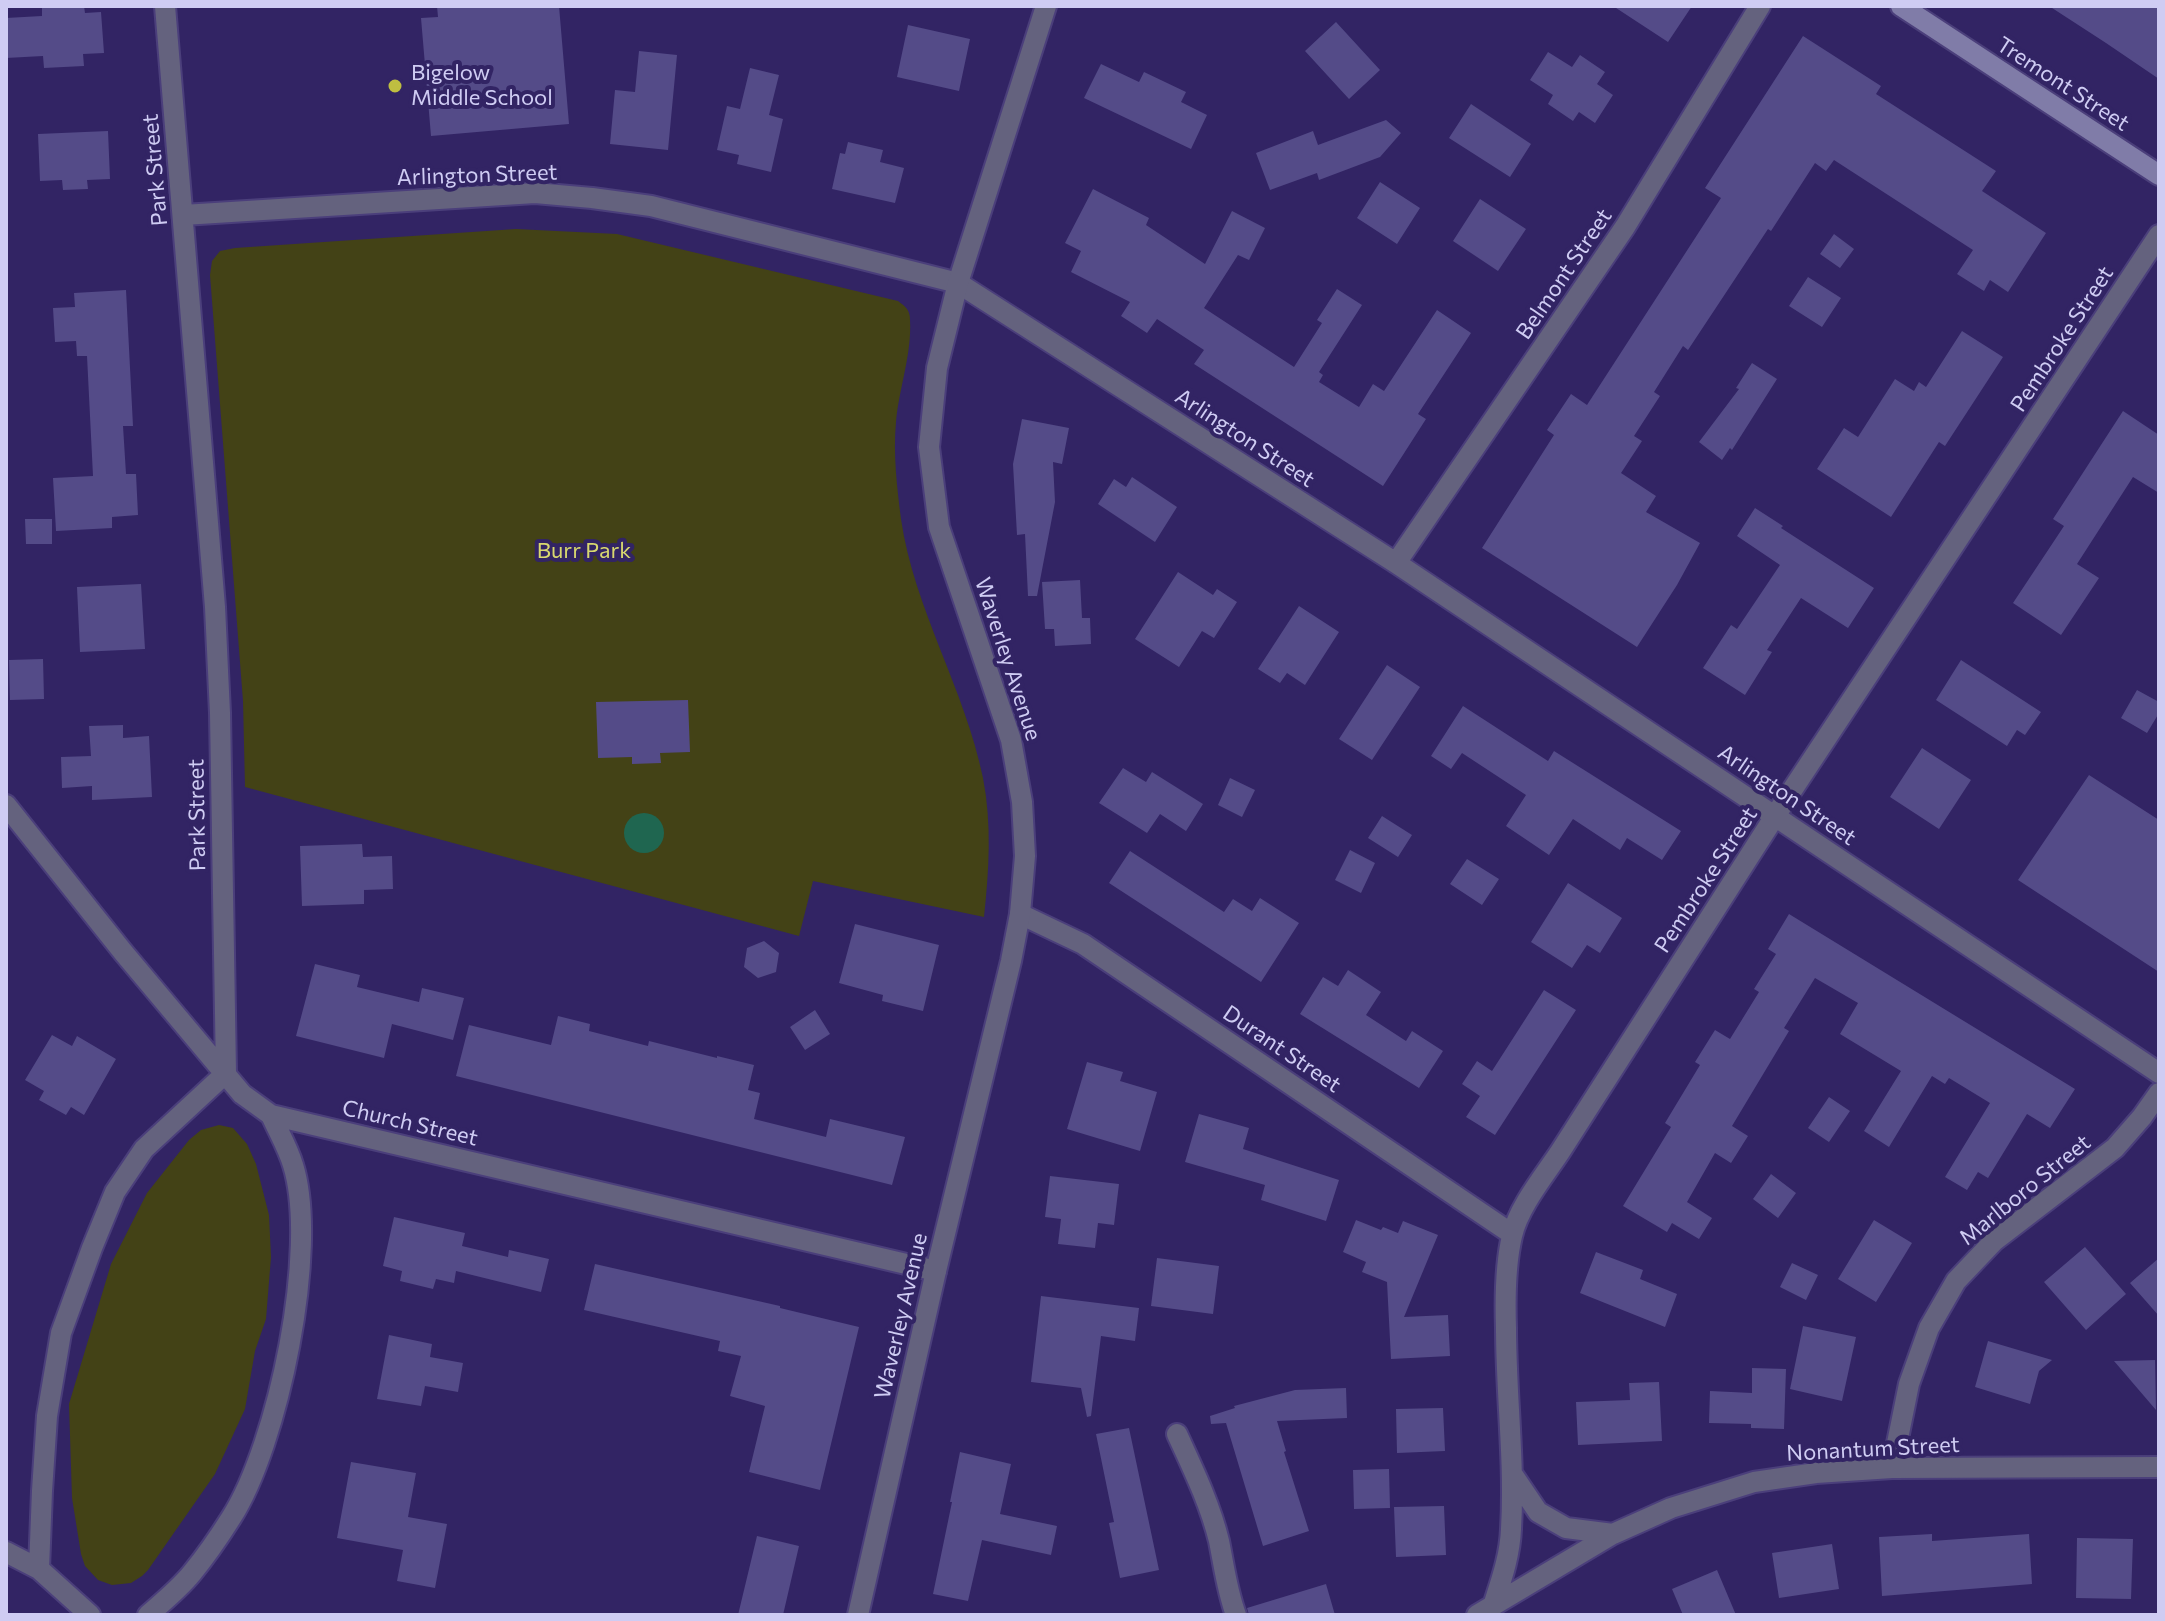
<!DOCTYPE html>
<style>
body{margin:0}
#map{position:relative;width:2165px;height:1621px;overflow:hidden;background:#322464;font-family:Commissioner,sans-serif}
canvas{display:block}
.frame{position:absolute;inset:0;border:8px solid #cfccf3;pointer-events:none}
</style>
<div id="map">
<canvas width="2165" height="1621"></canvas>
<div class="frame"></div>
</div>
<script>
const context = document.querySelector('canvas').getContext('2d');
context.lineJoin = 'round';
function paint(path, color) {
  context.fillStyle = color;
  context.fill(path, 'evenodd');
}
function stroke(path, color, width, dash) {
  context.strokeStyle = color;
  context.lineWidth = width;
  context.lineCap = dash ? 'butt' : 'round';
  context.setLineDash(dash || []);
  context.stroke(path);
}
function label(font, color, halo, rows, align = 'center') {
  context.font = font + ' Commissioner,sans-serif';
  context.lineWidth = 8;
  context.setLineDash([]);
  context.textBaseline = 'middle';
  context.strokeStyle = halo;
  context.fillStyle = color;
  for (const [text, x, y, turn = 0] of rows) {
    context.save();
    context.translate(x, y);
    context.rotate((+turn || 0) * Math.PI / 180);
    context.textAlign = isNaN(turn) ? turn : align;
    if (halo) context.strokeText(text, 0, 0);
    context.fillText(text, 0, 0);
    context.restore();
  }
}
paint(new Path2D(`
 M516,229L617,234L898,301C906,307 910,310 910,320C912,354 899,388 896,422C893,454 897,487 901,519C914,609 965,689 983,778C992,824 989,871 984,917L813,881L799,936L245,787L243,701L210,275L212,261L220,251L235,248Z
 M219,1125L233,1128L247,1144L256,1164L269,1215L271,1257L266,1319L255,1351L245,1409L215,1474L148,1570L142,1576L131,1583L112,1585L98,1580L85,1566L81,1554L72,1498L69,1404L111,1264L147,1193L189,1140L201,1130Z`), '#434216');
paint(new Path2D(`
 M624 833a20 20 0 1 1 40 0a20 20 0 1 1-40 0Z`), '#1f6650');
paint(new Path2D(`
 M42,6H84L85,13L101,12L104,53L83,54L84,66L44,68L43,56L6,58V18L42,16Z
 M437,6H559L569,124L431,136L421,18L438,17Z
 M1613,6H1692L1668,42Z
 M2049,6H2159V79L2106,43Z
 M1336,22L1380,70L1349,99L1305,51Z
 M908,25L970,39L959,91L897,77Z
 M1803,36L1881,86L1876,94L1996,171L1982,191L2046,233L2008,292L1990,280L1984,291L1957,274L1973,250L1834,160L1826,171L1815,163L1771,231L1768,229L1688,350L1683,346L1654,392L1660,396L1634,436L1642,441L1621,473L1656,496L1646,512L1700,543L1677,585L1637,647L1482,548L1554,435L1547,430L1571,394L1587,405L1721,198L1705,188Z
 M639,51L677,55L668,150L610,144L615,90L635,92Z
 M1548,52L1572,67L1580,55L1605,72L1597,84L1613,95L1595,123L1579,112L1573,121L1548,104L1553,95L1530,80Z
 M1101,64L1139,82L1144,72L1186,92L1181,102L1207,115L1191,149L1084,98Z
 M750,68L779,75L769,115L783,119L771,172L737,164L739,155L717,150L727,106L740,109Z
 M1471,104L1531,144L1510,177L1449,138Z
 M1386,120L1401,133L1380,157L1319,180L1317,173L1270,190L1256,153L1313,131L1318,145Z
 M108,131L110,179L87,180L88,189L63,190L62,180L40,181L38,134Z
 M848,142L883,150L880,162L904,168L895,203L832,189L840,153L845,154Z
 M1380,182L1420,208L1397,244L1357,218Z
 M1093,189L1149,218L1146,225L1205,264L1232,211L1265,228L1249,260L1238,255L1204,308L1294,367L1322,323L1317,320L1337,289L1362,305L1319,372L1323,375L1319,382L1359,407L1373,384L1384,391L1437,310L1471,333L1418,414L1426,419L1383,486L1194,364L1204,350L1157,319L1147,333L1121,316L1130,302L1071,272L1081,251L1065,243Z
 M1480,199L1526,229L1498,271L1453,241Z
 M1834,234L1854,249L1840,268L1820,254Z
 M1808,277L1841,298L1822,327L1789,306Z
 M126,290L133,426H123L126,474H136L138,515L112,517V528L56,531L53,478L93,476L87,356H77L76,341L55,342L53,308L75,307L74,293Z
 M1962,331L2003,357L1945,446L1939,442L1891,517L1817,469L1844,428L1858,437L1895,379L1914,391L1919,382L1926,387Z
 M1752,363L1777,379L1732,450L1730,448L1722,460L1699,442L1739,389L1736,388Z
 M2123,411L2159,435V493L2133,477L2077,564L2099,578L2061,635L2013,603L2064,526L2053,519Z
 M1022,419L1069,428L1062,464L1053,462L1055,502L1037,596H1028L1025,534L1017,535L1013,464Z
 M1132,477L1177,507L1155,542L1098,504L1114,479L1126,487Z
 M1755,508L1783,526L1781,528L1874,588L1848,628L1801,598L1767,650L1772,652L1745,695L1703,668L1731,625L1737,629L1780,565L1737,536Z
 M25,519H52V544H26Z
 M1178,572L1213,595L1217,589L1237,602L1214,638L1202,631L1179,667L1135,639Z
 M1080,580L1082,618H1090L1091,644L1055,646L1054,629H1045L1042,582Z
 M141,584L145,649L80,652L77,587Z
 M1299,606L1339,632L1305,685L1287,673L1280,683L1258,669Z
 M43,659L44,699L10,700L9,660Z
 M1961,660L2041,712L2025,735L2017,730L2007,746L1936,700Z
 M1387,665L1420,687L1372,760L1339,739Z
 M2137,690L2159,702V713L2147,733L2121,718Z
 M688,700L690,752L660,753L661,763L632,764V757L598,758L596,702Z
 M1463,706L1548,761L1554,751L1681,831L1662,860L1627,838L1620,850L1573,819L1549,855L1506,826L1526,795L1462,753L1451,769L1431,756Z
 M123,725V738L149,736L152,797L92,800V786L62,788L61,757L91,756L89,726Z
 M1922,748L1971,780L1939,829L1890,797Z
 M1123,768L1146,782L1152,772L1203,804L1186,831L1160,814L1147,833L1099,803Z
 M2089,775L2159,820V972L2018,880Z
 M1230,778L1255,790L1242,817L1218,805Z
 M1382,816L1412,835L1398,857L1368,838Z
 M362,844L363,857L392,856L393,889L364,890V904L302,906L300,846Z
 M1350,850L1375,863L1361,893L1335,880Z
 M1130,851L1224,912L1233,899L1252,911L1260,898L1299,923L1261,982L1109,883Z
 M1467,859L1499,879L1482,905L1450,884Z
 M1568,883L1622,918L1600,953L1587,945L1572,968L1531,942Z
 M1789,914L2075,1089L2050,1128L2027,1114L1988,1178L1978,1172L1967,1190L1945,1177L1990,1103L1949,1078L1945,1084L1932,1076L1889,1147L1864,1131L1901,1071L1840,1034L1858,1003L1815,978L1784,1028L1789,1031L1732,1126L1748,1136L1731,1163L1715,1153L1687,1202L1712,1218L1699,1239L1672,1223L1667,1232L1623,1206L1671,1127L1665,1123L1700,1065L1695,1062L1715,1030L1730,1039L1759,992L1754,989L1776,954L1768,949Z
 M855,924L939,945L923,1011L882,1001L883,995L839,983Z
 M764,941L779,953L776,972L758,978L744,967L747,948Z
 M315,964L360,975L357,987L419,1002L422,988L464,998L453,1040L392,1024L384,1058L296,1036Z
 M1348,970L1381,992L1366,1015L1406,1041L1412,1031L1443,1051L1419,1088L1300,1014L1323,977L1338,986Z
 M1544,990L1576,1010L1495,1135L1466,1117L1480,1096L1462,1084L1477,1061L1492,1071Z
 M815,1010L830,1034L805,1050L790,1027Z
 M558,1016L590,1024L589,1031L648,1046L649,1041L717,1058V1056L754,1065L748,1090L760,1093L754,1119L826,1137L830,1119L905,1137L892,1185L456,1076L469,1025L551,1045Z
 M52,1035L72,1046L77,1036L116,1059L84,1115L71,1107L66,1115L39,1100L44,1091L25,1080Z
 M1087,1062L1123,1072L1120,1081L1157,1092L1140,1151L1067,1129Z
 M1829,1097L1850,1111L1829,1142L1808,1128Z
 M1199,1114L1249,1128L1243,1149L1339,1180L1326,1221L1261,1200L1265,1185L1185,1162Z
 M1771,1174L1796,1193L1778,1218L1753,1199Z
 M1050,1176L1119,1184L1114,1225L1098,1223L1095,1248L1058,1244L1061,1219L1045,1217Z
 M394,1217L465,1233L462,1246L508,1257L509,1250L549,1259L541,1292L456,1271L454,1283L436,1279L433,1289L400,1281L402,1271L383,1266Z
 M1356,1220L1381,1230L1383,1227L1398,1233L1403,1221L1438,1235L1404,1317L1448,1315L1450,1356L1391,1359L1387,1282L1362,1272L1366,1262L1343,1252Z
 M1874,1220L1912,1243L1876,1302L1838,1279Z
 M2085,1247L2126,1294L2086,1330L2044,1282Z
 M1596,1252L1643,1270L1640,1279L1677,1294L1665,1327L1580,1293Z
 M1157,1258L1219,1266L1213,1314L1151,1306Z
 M2159,1258V1316L2130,1283Z
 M1792,1263L1818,1275L1806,1300L1780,1287Z
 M595,1264L780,1306V1308L859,1327L820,1490L749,1472L765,1406L730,1396L741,1356L718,1351L720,1341L584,1310Z
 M1041,1296L1139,1308L1135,1341L1101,1336L1091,1416L1087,1417L1081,1388L1031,1382Z
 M1803,1326L1856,1337L1842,1401L1790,1389Z
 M389,1335L432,1344L430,1357L463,1363L458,1392L425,1386L421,1406L377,1399Z
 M1988,1341L2052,1360L2039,1371L2030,1404L1975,1387Z
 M2155,1360L2156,1410L2114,1361Z
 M1752,1368L1786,1369L1784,1429L1751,1428V1424L1709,1423L1710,1391L1752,1393Z
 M1659,1382L1662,1441L1578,1445L1576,1402L1630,1400L1629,1383Z
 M1346,1388L1347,1418L1277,1421L1286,1451L1284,1452L1309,1531L1263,1546L1226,1423L1211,1424L1210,1416L1235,1408L1234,1406L1295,1390Z
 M1443,1408L1445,1451L1397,1453L1396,1409Z
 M1129,1428L1159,1570L1120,1578L1109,1523L1114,1522L1096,1434Z
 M960,1452L1011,1464L1000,1514L1057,1526L1051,1555L982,1540L968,1601L933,1594L952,1502H950Z
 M351,1462L416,1473L408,1517L447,1524L435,1588L397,1581L403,1550L337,1538Z
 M1389,1469L1390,1508L1354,1509L1353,1470Z
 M1444,1506L1446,1555L1396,1557L1394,1507Z
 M1932,1534V1541L2029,1534L2032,1584L1882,1596L1879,1537Z
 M757,1536L799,1546L783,1615H738Z
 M2077,1538L2133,1539L2131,1599L2076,1598Z
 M1832,1544L1839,1589L1779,1598L1772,1553Z
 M1717,1570L1736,1615H1683L1672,1589Z
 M1326,1584L1335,1615H1249L1247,1608Z`), '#544b88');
const minor = new Path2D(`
 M183,215L535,193L592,198L651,206L958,283L1396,563L2159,1073
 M1396,563L1625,227L1760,6
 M6,805L123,952L242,1094L271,1115L936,1271
 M1020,914L1083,944L1512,1234
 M1177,1434C1193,1469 1210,1504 1219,1541C1224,1566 1227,1591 1236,1615
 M1892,1468L1909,1384L1929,1328L1956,1281L1994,1241L2115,1148L2142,1117L2159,1093
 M1513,1475L1538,1512L1566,1528L1613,1534
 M6,1552L39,1569L90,1615
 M39,1569L42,1491L47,1416L61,1333L92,1248L115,1192L144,1149L226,1073L220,713L215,607L165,6
 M1493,1606C1501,1581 1510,1556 1511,1529C1515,1462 1506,1395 1506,1328C1505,1298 1505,1266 1512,1236C1518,1208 1544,1176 1560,1152L1775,816L2159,235
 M148,1615C163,1602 180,1588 192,1573C206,1556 219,1537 231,1518C278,1445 319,1248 293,1165C288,1148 278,1131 271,1115
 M1477,1615L1613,1534L1671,1508L1754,1482L1816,1473L1892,1468L2159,1467`);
const tertiary = new Path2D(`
 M858,1615L936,1271L1011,961L1020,914L1025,856L1022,802L1011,740L939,527L929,447L937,368L958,283L1046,6`);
const secondary = new Path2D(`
 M1901,6L2159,175`);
stroke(minor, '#4b3f7b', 24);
stroke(tertiary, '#4b3f7b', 24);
stroke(secondary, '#4b3f7b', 24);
stroke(minor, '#64627e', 20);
stroke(tertiary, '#64627e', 20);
stroke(secondary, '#807ca8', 20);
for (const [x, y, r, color] of [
 [395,86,8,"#bfbe41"]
]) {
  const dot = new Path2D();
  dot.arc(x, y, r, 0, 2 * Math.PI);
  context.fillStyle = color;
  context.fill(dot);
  stroke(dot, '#322464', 3);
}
label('22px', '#cfccf3', '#322464', [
 ["Bigelow",411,73],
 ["Middle School",411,98]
], 'left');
label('22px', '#cfccf3', '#322464', [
 ["Tremont Street",2063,84,33],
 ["Park Street",155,170,-95],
 ["Arlington Street",477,175,-2],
 ["Belmont Street",1564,274,-56],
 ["Pembroke Street",2062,339,-57],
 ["Arlington Street",1245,438,33],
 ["Waverley Avenue",1008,659,72],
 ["Arlington Street",1787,795,34],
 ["Park Street",197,815,-91],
 ["Pembroke Street",1706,880,-57],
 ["Durant Street",1282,1049,34],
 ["Church Street",410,1123,13],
 ["Marlboro Street",2025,1190,-39],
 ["Waverley Avenue",901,1316,-77],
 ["Nonantum Street",1873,1449,-3]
]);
label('22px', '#d8d86f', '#322464', [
 ["Burr Park",584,551]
]);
</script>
